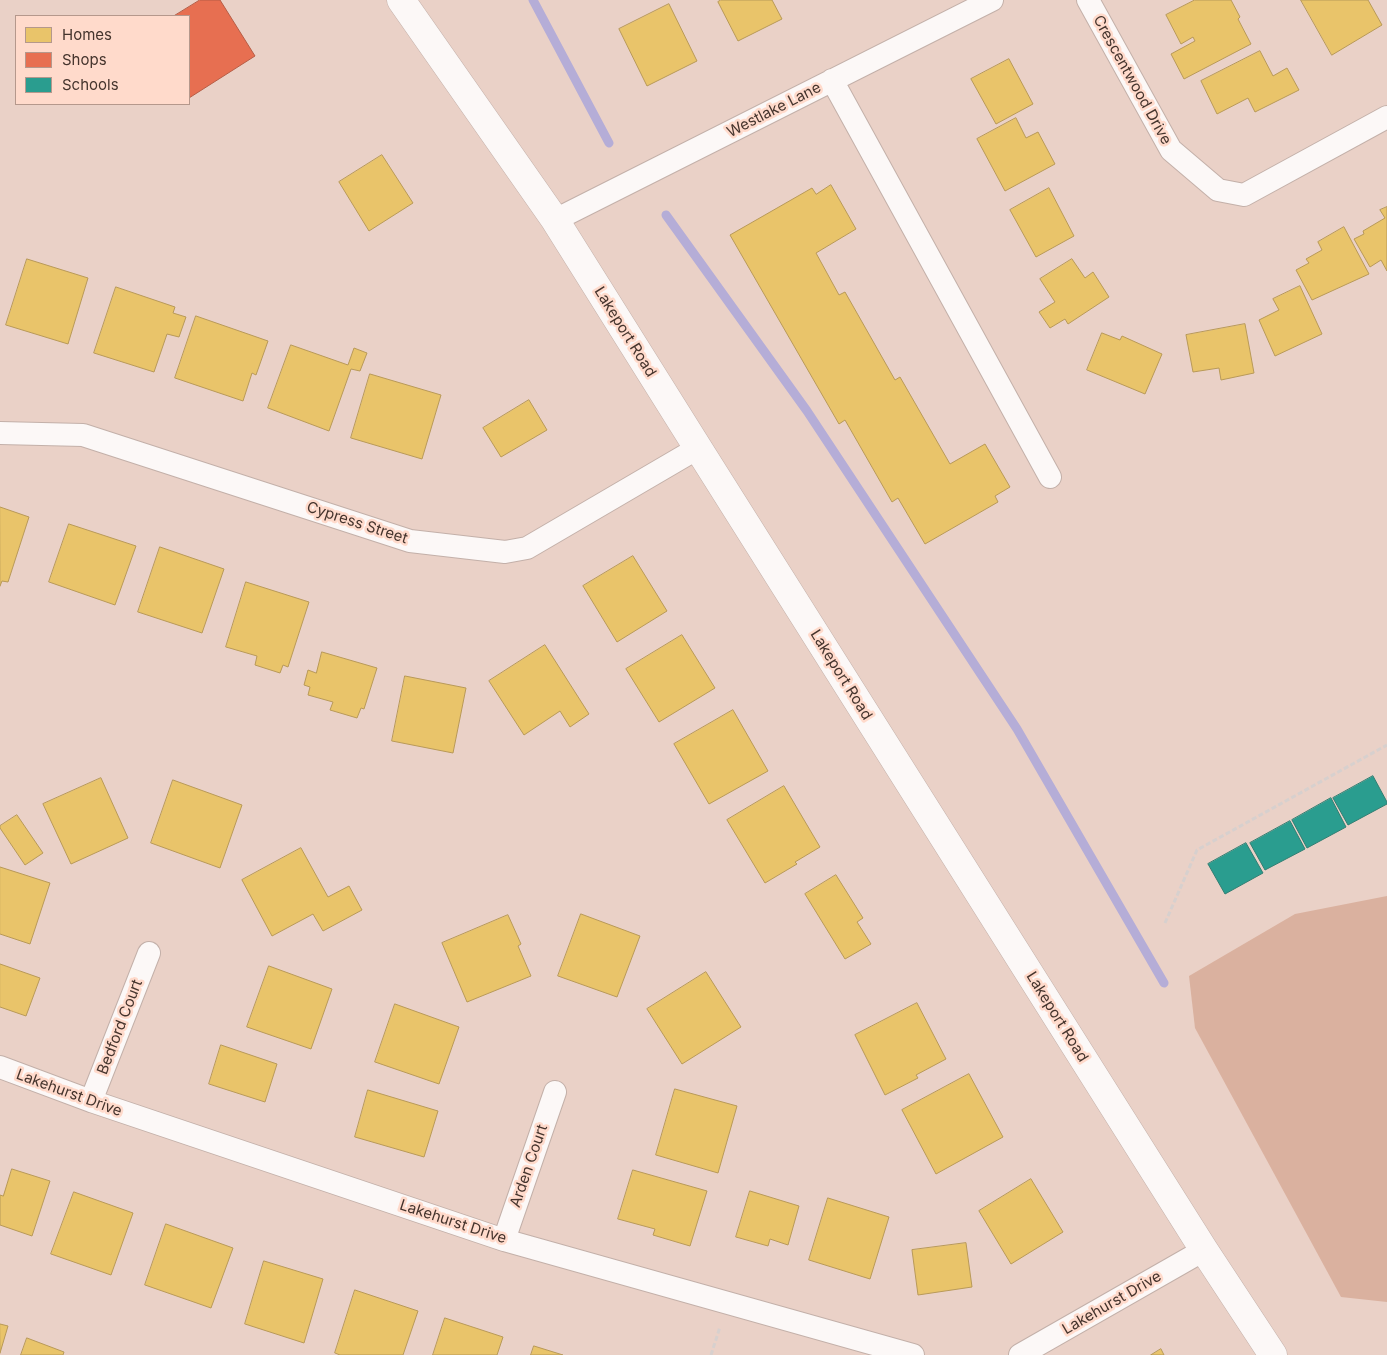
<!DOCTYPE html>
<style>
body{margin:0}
#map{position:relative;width:1387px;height:1355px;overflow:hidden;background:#ead1c7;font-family:Inter,sans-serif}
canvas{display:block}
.legend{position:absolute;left:15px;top:15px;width:175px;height:90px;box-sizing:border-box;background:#ffdacb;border:1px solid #b5988c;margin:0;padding:6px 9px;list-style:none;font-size:15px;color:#45342d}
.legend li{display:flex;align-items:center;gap:10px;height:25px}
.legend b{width:25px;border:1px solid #b5988c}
</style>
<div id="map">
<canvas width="1387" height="1355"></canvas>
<ul class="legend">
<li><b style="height:14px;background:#e9c46a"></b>Homes</li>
<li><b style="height:14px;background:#e76f51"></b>Shops</li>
<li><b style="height:14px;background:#2a9d8f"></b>Schools</li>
</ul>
</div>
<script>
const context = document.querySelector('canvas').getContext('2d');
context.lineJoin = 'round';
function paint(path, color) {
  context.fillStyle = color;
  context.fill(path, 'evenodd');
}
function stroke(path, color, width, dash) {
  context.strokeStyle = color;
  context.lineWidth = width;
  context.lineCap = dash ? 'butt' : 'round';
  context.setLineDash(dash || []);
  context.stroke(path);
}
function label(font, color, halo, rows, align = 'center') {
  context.font = font + ' Inter,sans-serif';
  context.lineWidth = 5;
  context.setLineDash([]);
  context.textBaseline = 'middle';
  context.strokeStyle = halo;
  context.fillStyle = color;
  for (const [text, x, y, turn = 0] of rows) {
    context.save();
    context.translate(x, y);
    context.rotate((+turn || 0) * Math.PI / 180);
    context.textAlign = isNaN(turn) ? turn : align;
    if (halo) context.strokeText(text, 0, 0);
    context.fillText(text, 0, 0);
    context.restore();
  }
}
paint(new Path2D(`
 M1387,896V1302L1341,1297L1195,1028L1189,976L1295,914Z`), '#dab19f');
const homes = new Path2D(`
 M721,0H772L782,19L738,41L718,2Z
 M1195,0H1231L1240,17L1238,19L1251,44L1184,79L1171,54L1195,41L1193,37L1181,44L1166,15Z
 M1301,0H1368L1382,25L1332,55Z
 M669,4L697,61L647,86L619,29Z
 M1260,51L1273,76L1287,68L1299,90L1255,112L1248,98L1217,114L1201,81Z
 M1009,59L1033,104L996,124L971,79Z
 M1016,118L1026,138L1038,132L1055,164L1005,191L977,139Z
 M382,155L413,203L369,231L339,182Z
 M831,185L856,229L816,253L839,295L845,292L895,380L900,377L950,464L985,444L1010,487L995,496L998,502L925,544L898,498L892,502L845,420L839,424L730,235L812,188L816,194Z
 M1049,188L1074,236L1036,257L1010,210Z
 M1387,207V271L1381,260L1370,267L1354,239L1364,234L1363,231L1385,218L1380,210Z
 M1344,227L1369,274L1312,300L1296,270L1309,263L1306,259L1322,250L1318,242Z
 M27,259L88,278L68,344L6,325Z
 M1072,259L1085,278L1093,272L1109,297L1068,324L1065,319L1050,328L1039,312L1055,302L1040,279Z
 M1300,286L1322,334L1275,356L1259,320L1279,310L1273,299Z
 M116,287L175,307L173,313L186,317L179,337L167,334L154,372L94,353Z
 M196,316L268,341L256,375L252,373L243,401L175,378Z
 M1245,324L1254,373L1221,380L1219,368L1193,372L1186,335Z
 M1102,333L1120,340L1122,336L1162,354L1145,394L1087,370Z
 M291,345L348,365L354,348L367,353L360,371L351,369L329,431L268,408Z
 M370,374L441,395L422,459L351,438Z
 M529,400L547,430L501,457L483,428Z
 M0,507L29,517L8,582L2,581L0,586Z
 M69,524L136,546L115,605L49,582Z
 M160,547L224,569L202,633L138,612Z
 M633,556L667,611L617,642L583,586Z
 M246,582L309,602L288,667L283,665L280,673L255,665L257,656L226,647Z
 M682,635L715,688L659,722L626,669Z
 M545,645L589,714L570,727L560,711L524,735L489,681Z
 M322,652L377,668L364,709L361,708L357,718L330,710L333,702L308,695L310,687L304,685L308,670L316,673Z
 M405,676L466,688L453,753L392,741Z
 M733,710L768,771L709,804L674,744Z
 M101,778L128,838L71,864L43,804Z
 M173,780L242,805L220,868L151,843Z
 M784,786L820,847L795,862L797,864L765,883L727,820Z
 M17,815L43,853L25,865L0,828V826Z
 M301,848L328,897L349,886L362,910L323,931L313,914L272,936L242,880Z
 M0,867L50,883L30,944L0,934Z
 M836,875L863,918L857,922L871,944L845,959L805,894Z
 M581,914L640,936L617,997L558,976Z
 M508,915L521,944L518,946L531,976L467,1002L442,943Z
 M0,964L40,978L26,1016L0,1007Z
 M269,966L332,989L311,1049L247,1027Z
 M706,972L741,1027L682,1064L647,1009Z
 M917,1003L946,1059L916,1075L918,1078L885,1095L855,1035Z
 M395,1004L459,1027L439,1084L375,1062Z
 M221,1045L277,1064L265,1102L209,1084Z
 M969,1074L1003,1137L936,1174L902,1110Z
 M675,1089L737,1106L718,1173L656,1155Z
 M368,1090L438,1111L424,1157L355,1137Z
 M12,1169L50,1181L32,1236L0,1225V1195L3,1196Z
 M633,1170L707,1191L690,1246L653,1235L655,1229L618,1219Z
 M1031,1179L1063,1232L1011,1264L979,1211Z
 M750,1191L799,1206L788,1245L770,1239L768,1246L736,1237Z
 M74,1192L133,1213L111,1275L51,1254Z
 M828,1198L889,1217L870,1279L809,1260Z
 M166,1224L233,1248L211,1308L145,1285Z
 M966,1243L972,1287L918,1295L912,1250Z
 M264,1261L323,1279L304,1343L245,1324Z
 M355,1290L418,1311L403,1355H340L335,1353Z
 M445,1318L503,1337L497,1355H433Z
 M0,1324L8,1326L0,1353Z
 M27,1338L64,1352L63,1355H21Z
 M534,1346L563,1355H531Z
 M1161,1349L1164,1355H1151Z`);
paint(homes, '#e9c46a');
stroke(homes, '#b89958', 1);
const shops = new Path2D(`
 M200,0H220L255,56L189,98V16H174Z`);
paint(shops, '#e76f51');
stroke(shops, '#b65d46', 1);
const schools = new Path2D(`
 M1373,776L1387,802V804L1348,825L1333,798Z
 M1331,798L1346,827L1307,848L1292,820Z
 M1290,821L1305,849L1265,870L1250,843Z
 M1246,843L1263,873L1225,894L1208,864Z`);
paint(schools, '#2a9d8f');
stroke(schools, '#327e72', 1);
stroke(new Path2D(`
 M533,0L609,143
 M666,215L807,411L1017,729L1164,983`), '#b5add7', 9);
const minor = new Path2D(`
 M1088,0L1171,150L1218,190L1244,195L1387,117
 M832,80L1050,477
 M555,220L992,0
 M0,433L83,435L410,541L505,552L527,548L698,448
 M0,1067L91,1101L504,1240L913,1355
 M91,1101L149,953
 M504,1240L555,1092
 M1020,1355L1204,1250`);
const secondary = new Path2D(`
 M401,0L555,220L698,448L1204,1250L1273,1355`);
stroke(minor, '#c3b0a9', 24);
stroke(secondary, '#c3b0a9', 29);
stroke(new Path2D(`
 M1165,923L1197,850L1387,745
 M711,1355L720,1327`), '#d7d0ce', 3, [5, 2.5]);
stroke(minor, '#fcf8f7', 22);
stroke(secondary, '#fcf8f7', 28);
label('15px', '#45342d', '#ffdacb', [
 ["Crescentwood Drive",1132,80,61],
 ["Westlake Lane",774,110,-27],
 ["Lakeport Road",625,332,58],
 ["Cypress Street",357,523,18],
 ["Lakeport Road",841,675,58],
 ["Lakeport Road",1057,1017,58],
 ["Bedford Court",120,1027,-69],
 ["Lakehurst Drive",69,1093,20],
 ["Arden Court",529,1166,-71],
 ["Lakehurst Drive",453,1222,18],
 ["Lakehurst Drive",1112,1303,-30]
]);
</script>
